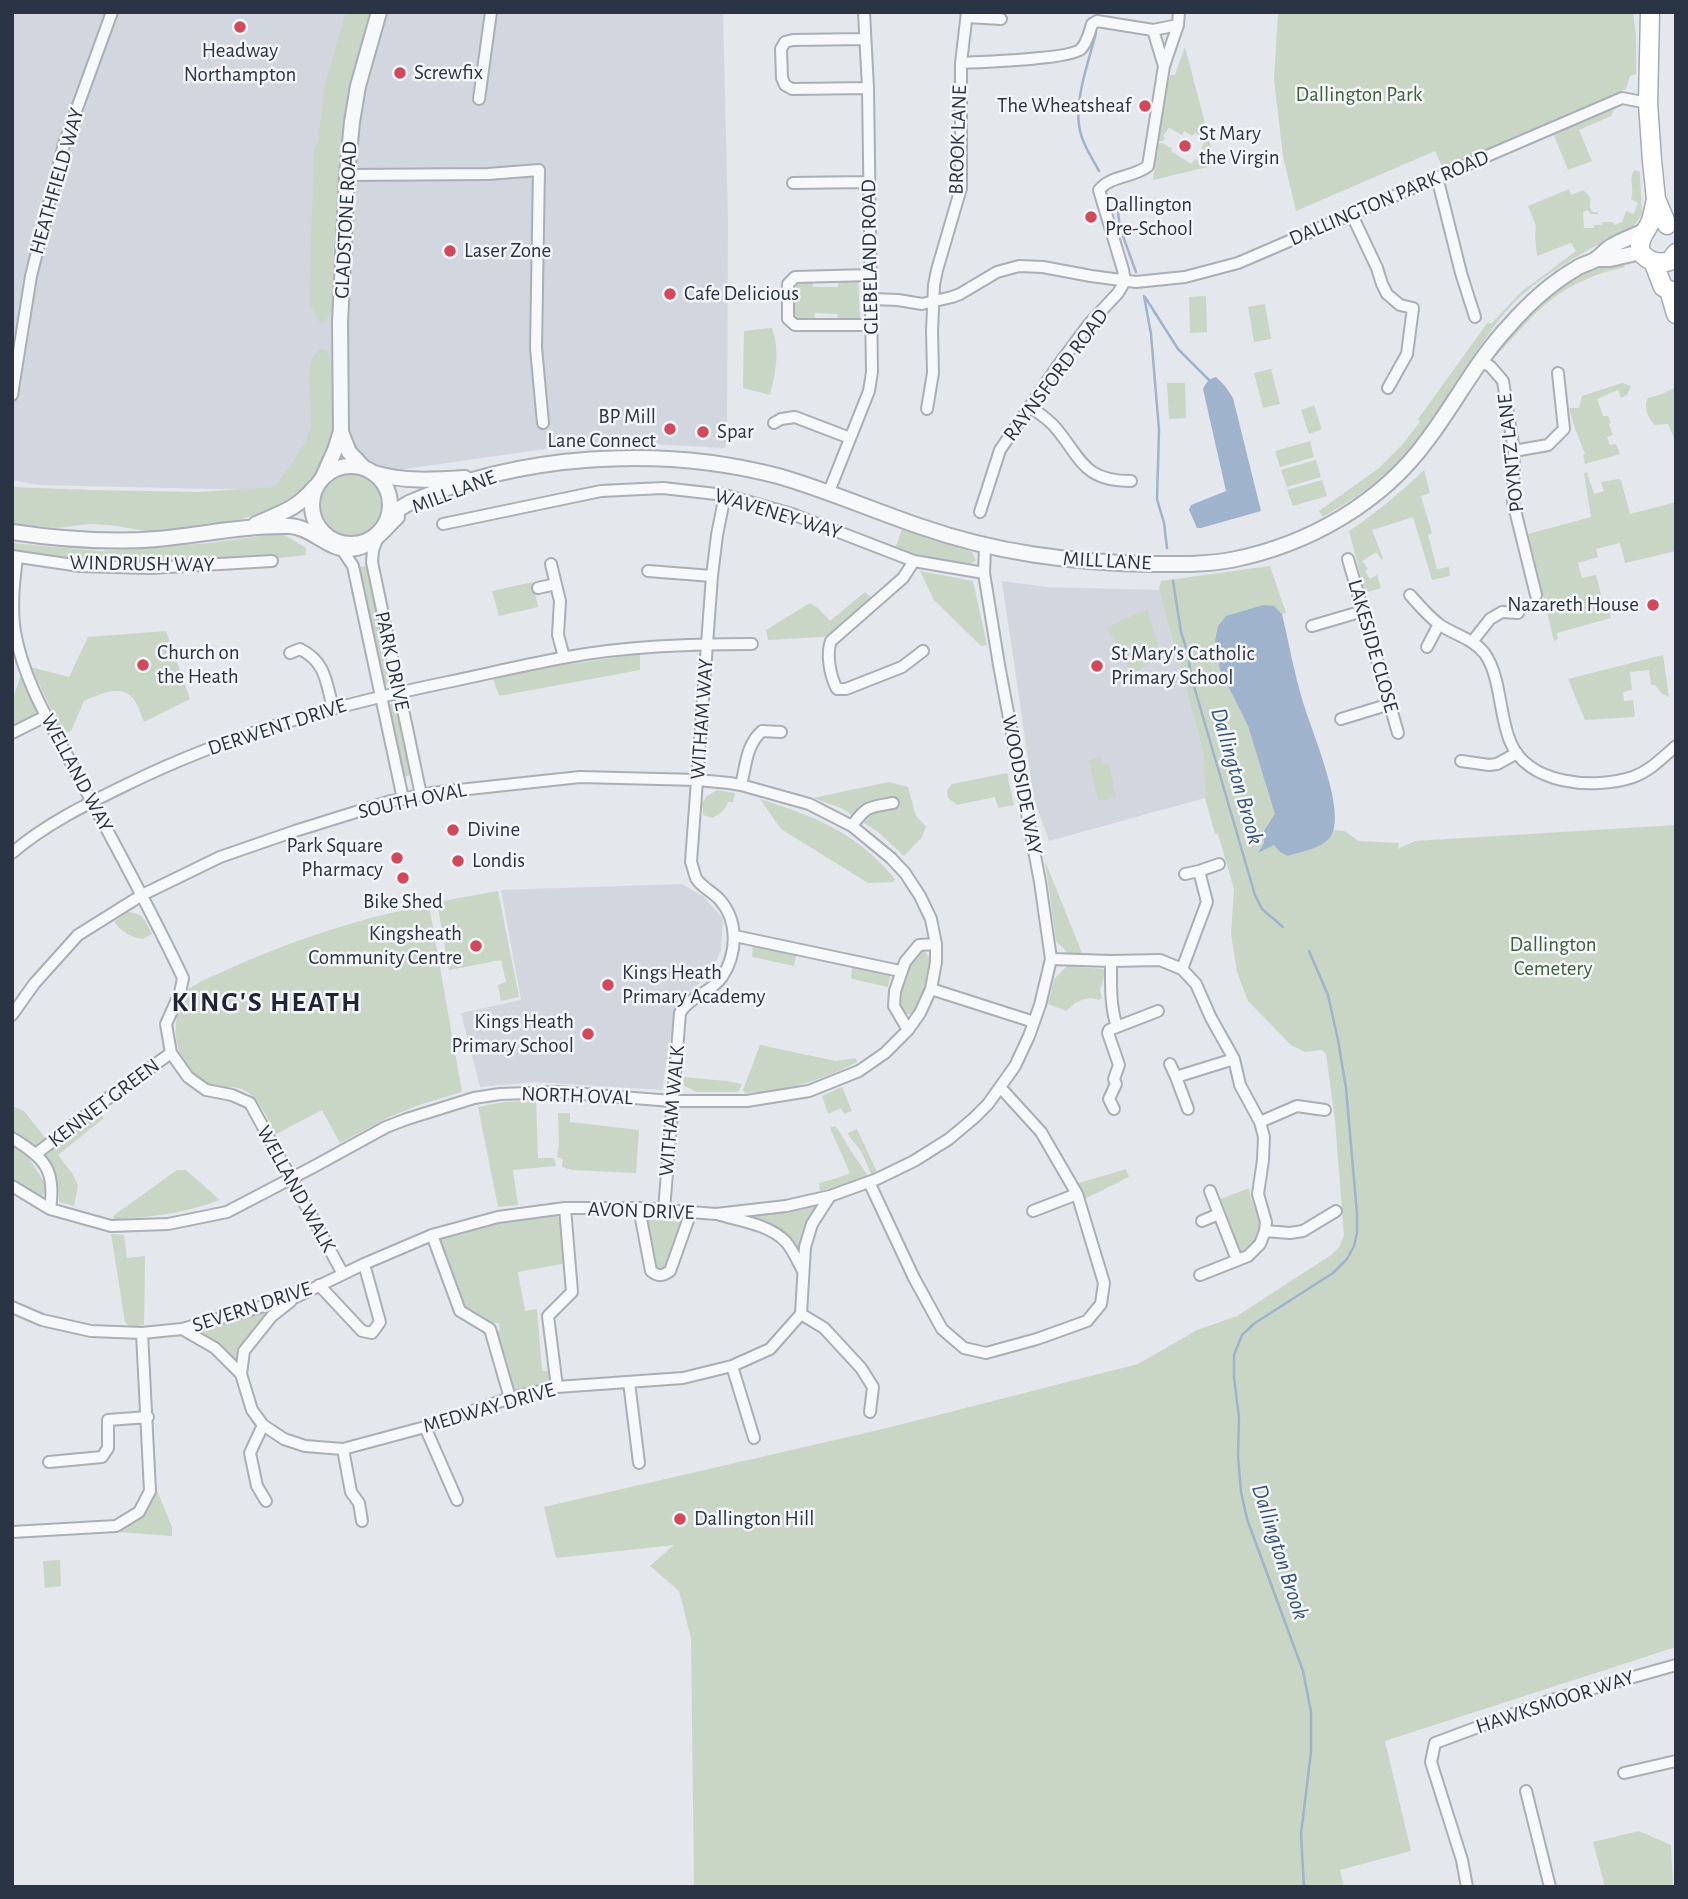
<!DOCTYPE html>
<style>
body{margin:0}
#map{position:relative;width:1688px;height:1899px;overflow:hidden;background:#e4e7ec;font-family:"Alegreya Sans",sans-serif}
canvas{display:block}
.frame{position:absolute;inset:0;border:14px solid #2b3445;pointer-events:none}
</style>
<div id="map">
<canvas width="1688" height="1899"></canvas>
<div class="frame"></div>
</div>
<script>
const context = document.querySelector('canvas').getContext('2d');
context.lineJoin = 'round';
function paint(path, color) {
  context.fillStyle = color;
  context.fill(path, 'evenodd');
}
function stroke(path, color, width, dash) {
  context.strokeStyle = color;
  context.lineWidth = width;
  context.lineCap = dash ? 'butt' : 'round';
  context.setLineDash(dash || []);
  context.stroke(path);
}
function label(font, color, halo, rows, align = 'center') {
  context.font = font + ' "Alegreya Sans",sans-serif';
  context.lineWidth = 5;
  context.setLineDash([]);
  context.textBaseline = 'middle';
  context.strokeStyle = halo;
  context.fillStyle = color;
  for (const [text, x, y, turn = 0] of rows) {
    context.save();
    context.translate(x, y);
    context.rotate((+turn || 0) * Math.PI / 180);
    context.textAlign = isNaN(turn) ? turn : align;
    if (halo) context.strokeText(text, 0, 0);
    context.fillText(text, 0, 0);
    context.restore();
  }
}
paint(new Path2D(`
 M12,12H723L728,220L727,436L725,448L632,443L545,449L257,490L39,485L12,480Z
 M1002,581L1047,587L1159,590L1203,752L1205,798L1049,841L1034,799Z
 M682,884L703,896L723,919L721,950L711,974L685,995L675,1008L662,1090L534,1082L480,1087L461,1013L521,1000L501,890Z`), '#d2d6de');
paint(new Path2D(`
 M346,12H372L354,68L346,110L338,205L335,297C332,308 332,318 321,323L318,320L309,302L314,151L318,141L325,84Z
 M1278,12H1633L1636,35V74L1630,76L1626,89L1443,168L1435,151L1296,211L1283,156L1274,80Z
 M1185,47L1216,165L1153,180L1157,144L1162,143L1172,149L1171,151L1191,164L1195,159L1201,162L1207,153L1201,149L1204,143L1198,138L1200,135L1195,133L1192,136L1184,131L1182,135L1169,128L1163,136L1165,138L1163,141H1157L1160,114L1170,75H1175Z
 M1614,110L1611,116L1579,130L1592,161L1568,170L1553,133L1604,112Z
 M1634,170L1640,172L1642,214L1634,226L1600,246L1597,245C1565,263 1535,280 1510,307C1474,347 1452,398 1419,440C1394,473 1359,496 1323,517L1319,511L1379,468L1402,445L1420,422L1418,419L1488,322L1491,324L1521,292L1576,251L1571,243L1537,256L1535,235L1536,226L1528,206L1569,189L1571,195L1583,190C1594,200 1590,196 1590,208L1593,212H1598V214H1590L1588,210L1583,212L1584,228H1594V225H1602L1603,222H1612L1615,225L1622,222L1626,211L1634,214L1638,203L1631,199C1635,189 1628,179 1634,170Z
 M1623,260L1625,267C1598,273 1572,283 1551,300C1533,313 1513,338 1497,355L1499,346L1504,338L1550,294L1587,272Z
 M839,279H858L860,319L838,320L837,314L815,313L814,320L796,321L792,316V287L799,280L812,281L813,287H838Z
 M1206,296L1207,332L1190,333L1189,297Z
 M1265,304L1271,339L1254,342L1248,307Z
 M772,328C780,352 776,371 770,395L743,388L744,331Z
 M320,349L327,350L333,366L335,434L327,455L297,500L287,506L216,526L170,531H146L110,525L90,524L58,528L12,524V487L92,490L197,492L275,487C286,470 309,444 311,424C314,400 299,367 320,349Z
 M1271,369L1280,404L1263,408L1254,373Z
 M1167,383H1185L1186,418L1169,419Z
 M1622,383L1631,386L1627,395L1621,398L1618,390L1597,399L1603,416H1608L1611,423L1609,424L1613,435L1607,437L1610,445L1616,444L1620,454L1585,464L1583,455L1585,454L1574,426L1569,408H1579L1582,396Z
 M1676,387V437L1674,438L1668,424L1655,425C1648,419 1643,406 1648,398L1662,394Z
 M1314,405L1322,429L1309,434L1301,410Z
 M1310,441L1314,457L1280,467L1275,451Z
 M1316,460L1321,477L1287,487L1281,470Z
 M1424,470L1430,493L1421,496L1432,533L1428,535L1437,569L1449,567L1450,576L1432,580L1413,517L1372,530L1383,558L1382,560L1376,552L1362,561L1368,569L1365,571L1370,579L1377,575L1381,588L1365,593L1349,531C1376,513 1400,493 1424,470Z
 M317 505a33 33 0 1 1 66 0a33 33 0 1 1-66 0Z
 M1587,472L1594,494L1604,491L1601,482L1619,479L1621,480L1630,514L1676,502V551L1625,563L1620,543L1596,549L1598,557L1578,563L1582,578L1596,575L1603,602L1607,601L1611,618L1557,633L1558,639L1554,641L1528,534L1591,517L1584,473Z
 M1322,480L1327,496L1293,506L1287,490Z
 M902,529L972,552L976,560L968,566L928,560L895,549Z
 M281,533L306,548V555C232,564 156,568 81,564C58,562 35,558 12,555V543L100,551L210,543Z
 M367,566L391,683L383,685L358,567Z
 M1270,566L1286,613L1282,614L1274,606L1220,670L1248,726L1276,814L1263,832L1264,843L1259,852L1274,845L1280,852L1331,836L1333,830L1344,831L1359,841L1399,843L1398,849L1415,841L1676,825V846L1674,847L1676,858V1647L1385,1741L1411,1851L1340,1870L1344,1887H694L691,1638L679,1591L650,1566L674,1545L556,1558L544,1507L887,1428L1138,1364L1197,1330L1237,1316L1331,1255L1339,1247L1344,1236L1335,1121L1326,1054L1322,1050L1305,1052L1291,1045L1248,1001L1237,972L1231,934L1234,889L1218,834H1215L1205,798L1203,752L1159,590L1161,581Z
 M920,571L973,581L987,645L981,646L934,600Z
 M533,582L538,607L499,616L492,591Z
 M865,592L873,599L830,635L822,637L768,640L766,630L810,603L819,609L830,621Z
 M1147,609L1161,656L1132,675L1107,627Z
 M166,631L190,699L144,722C141,715 137,702 132,697C119,684 97,695 84,701L71,731L63,734L31,667L69,677L88,637Z
 M640,654V670L499,696L493,679L542,668Z
 M1663,655L1669,697L1662,694L1655,685H1651L1649,670L1630,672L1632,690L1623,692L1624,701L1633,700L1635,717L1585,720L1568,679Z
 M21,674L37,709L35,718L12,729V701Z
 M395,703L411,775L403,777L387,705Z
 M1100,757L1103,765L1109,764L1116,797L1098,801L1089,760Z
 M1007,773L1014,805L998,808L995,797L957,805L948,798L947,790L952,784Z
 M889,782L908,787L916,816L926,826L922,837L904,856L878,832L841,808L813,798Z
 M717,790L735,793L733,802H728C725,811 719,814 712,818L703,815L702,803L707,796Z
 M760,799C816,817 856,832 895,879L893,882L868,883L781,829Z
 M1045,861L1082,953H1068L1056,941Z
 M498,891L519,997L501,1001L498,985L506,982L501,960L449,970L437,902Z
 M429,905L462,1092L422,1104L389,1117L340,1143L322,1110L276,1134C268,1121 261,1103 250,1094C238,1084 227,1089 214,1086C202,1082 188,1070 182,1059C172,1040 174,1005 189,989C195,983 214,976 222,972C288,942 358,918 429,905Z
 M128,912C145,914 144,919 152,934L143,939C131,938 121,931 114,922Z
 M753,942L797,951L794,966L752,957Z
 M918,951L925,952L930,958C928,979 924,997 912,1014C907,1014 904,1015 901,1011C895,1004 901,979 905,971C908,964 914,958 918,951Z
 M853,962L891,972L888,987L852,979L851,977Z
 M1067,966L1103,969L1105,974L1100,990L1102,998L1099,1000C1085,995 1076,1002 1066,1011L1048,1004L1054,979Z
 M760,1045L836,1061L856,1058L857,1062C823,1080 784,1092 745,1093L743,1090Z
 M683,1077L726,1081L742,1084L739,1091L735,1092H697L684,1086Z
 M842,1087L852,1111L844,1114L841,1108L828,1114L822,1096Z
 M536,1101L538,1158H554L556,1166L513,1170L518,1205L498,1207L478,1107L504,1102Z
 M12,1106L24,1111L47,1140L35,1148L21,1137L12,1133Z
 M98,1112L104,1118L58,1155L72,1173L78,1185L74,1206L59,1202L58,1188L42,1158Z
 M558,1113H570V1122L639,1130L636,1173L572,1170L562,1167L563,1159L557,1157L559,1143Z
 M835,1126C842,1134 845,1142 851,1151C856,1159 862,1166 867,1175L846,1184L820,1191L819,1183L837,1178L850,1173L830,1128Z
 M857,1129L877,1172L871,1174C867,1165 864,1155 858,1147C854,1142 851,1140 848,1133Z
 M12,1144L26,1154L47,1186L46,1192L40,1198L18,1183L12,1177Z
 M1126,1169L1129,1177L1083,1200L1076,1184Z
 M177,1170H186L220,1200C185,1213 151,1217 114,1220L113,1216Z
 M1249,1188C1252,1214 1275,1233 1243,1253L1236,1248L1237,1242L1221,1199Z
 M816,1203L818,1209L808,1222L799,1251H796L740,1214Z
 M557,1216L562,1221L567,1263L518,1272L525,1311L537,1309L542,1371H552L553,1379L550,1384L516,1391L511,1388L495,1332L500,1330L499,1323H493L462,1309L439,1244L442,1238L493,1224Z
 M645,1219L682,1222L667,1269L663,1271L656,1270Z
 M111,1234L124,1235L127,1258L145,1256L144,1325L130,1327L125,1322Z
 M269,1310L271,1314L248,1335L236,1360L234,1361C223,1349 212,1339 197,1332V1329Z
 M153,1488H156L172,1527V1536L117,1532L116,1530L131,1523Z
 M60,1560L61,1586L45,1588L43,1561Z
 M1639,1831L1671,1845L1673,1887H1605L1593,1842Z`), '#c9d6c5');
paint(new Path2D(`
 M1216,377L1225,386L1233,398L1261,511L1201,528H1197L1189,510L1191,505L1226,491L1203,389C1206,382 1209,379 1216,377Z
 M1263,605L1274,606L1282,614C1289,643 1294,673 1303,702C1311,730 1347,811 1331,836C1322,849 1302,851 1288,856L1280,852L1274,845L1258,853L1264,843L1263,832L1275,814L1248,726L1220,670L1215,641L1218,626L1226,616Z`), '#9fb4cc');
stroke(new Path2D(`
 M1096,33C1089,60 1075,98 1079,125C1081,142 1091,156 1099,171
 M1116,196L1120,228L1136,272
 M1144,296L1151,334L1159,430L1157,499L1164,523L1167,548
 M1145,297L1178,349L1209,380
 M1173,581L1181,632L1188,654L1191,676L1255,895L1262,909L1283,927
 M1304,1887L1301,1834L1311,1752V1712L1303,1671L1247,1519L1241,1492L1238,1456L1239,1418L1234,1377V1355L1242,1335L1255,1323L1333,1273L1347,1259L1354,1246L1357,1233V1214L1346,1088L1338,1040L1328,995L1309,951`), '#9fb4cc', 2.5);
const minor = new Path2D(`
 M967,17L1001,19
 M1153,30L1164,66
 M865,39L793,40L785,42L781,49L782,78L785,85L792,89L868,88
 M961,63C980,62 1071,59 1081,49C1087,43 1090,31 1092,24L1097,21L1153,30L1178,25
 M479,99L491,12
 M347,175L488,174L539,170L536,348L543,423
 M1437,177L1461,273L1475,317
 M793,183L868,182
 M1351,213L1377,268L1382,284L1387,294L1400,305L1413,308L1407,354L1388,388
 M870,275L795,277L788,284V319L795,325H872
 M1125,281L1123,270L1099,190C1111,175 1133,178 1148,166L1164,66L1178,25L1179,12
 M872,299L898,300L922,304L952,297L960,294L997,272L1019,266L1043,267L1091,276L1136,282L1185,277L1238,263L1622,98L1648,103
 M1480,360L1491,367L1503,381L1514,451L1513,502L1536,595
 M12,395L31,276L64,144L112,12
 M1030,406C1038,413 1048,419 1055,427C1082,459 1083,481 1131,481
 M927,409L933,373L932,331L934,285L937,270L961,188V63L967,12
 M774,423L781,419L795,417L850,438
 M1514,451L1548,445L1564,429L1558,373
 M828,494L869,391L872,372L868,88L864,12
 M980,512L1000,450L1057,367L1089,324L1118,293L1125,281
 M443,524L601,491L663,488L725,495L792,514L914,561L984,573
 M378,537L373,550L372,562L421,795
 M339,545L353,566L403,799
 M12,556L80,566L150,568L272,561
 M17,557C14,582 11,607 15,632C24,683 53,728 77,774C113,841 150,908 183,978L180,993L166,1024L171,1053L188,1077L206,1090L232,1095L250,1103L343,1274
 M1348,559L1398,733
 M914,561L903,578L831,641C826,654 830,676 837,689H846L902,667L923,651
 M551,564L560,601L558,635L564,657
 M648,571L712,576
 M538,588L556,584
 M1410,595C1419,605 1429,617 1440,625C1455,635 1474,639 1485,654C1501,677 1499,715 1510,741C1527,785 1594,790 1633,777C1650,771 1662,758 1676,746
 M1312,626L1363,611
 M1472,642L1490,619L1502,612L1518,613
 M1427,647L1439,624
 M290,653L300,649C326,662 326,682 333,708
 M1341,719L1390,704
 M12,733L46,716
 M1461,761L1489,765L1497,764L1517,753
 M741,785C746,766 746,745 762,731L781,732
 M852,826C866,806 869,807 893,803
 M12,853C47,823 89,803 130,783C232,733 337,705 448,682C486,674 524,665 562,658C625,646 689,644 752,644
 M1185,874L1199,871
 M735,936L900,971
 M1051,959L1111,961L1160,960L1182,969L1196,984L1211,1018L1234,1059L1240,1085L1260,1122L1264,1137L1263,1160L1258,1194L1266,1222L1265,1231L1260,1244L1248,1256L1200,1275
 M1111,961C1111,984 1110,1006 1117,1027
 M1182,969L1207,902L1199,871L1219,864
 M931,989L1034,1022
 M12,1015L34,984L78,935L142,895L220,857L295,831L391,801L431,793L580,777L698,780L729,783L741,785L809,804L852,826L891,858L905,873L920,896L931,919L936,944V962L931,989L920,1013L908,1030L885,1053L859,1071L809,1091L747,1101H672L558,1092L500,1094L474,1098L407,1119L386,1127L315,1166L227,1212L168,1224L111,1226L50,1209L12,1186
 M908,1030L894,1006L895,991L905,962L919,945L936,944
 M1170,1064L1176,1077
 M1114,1109L1109,1099L1116,1084L1114,1079L1119,1065L1108,1033L1109,1030L1158,1011
 M1188,1109L1176,1077L1234,1059
 M1260,1122L1297,1106L1325,1110
 M12,1138C45,1158 56,1170 50,1209
 M36,1154L100,1104L171,1053
 M869,1182L914,1278L942,1329L964,1348L986,1353L1037,1339L1087,1321L1101,1304L1104,1283L1077,1194L1041,1132L1000,1087
 M1210,1191L1237,1260
 M639,1208L651,1271C658,1277 663,1276 670,1271L691,1212
 M664,1210L680,1013C690,996 711,993 722,977C737,954 739,922 720,900C713,892 701,887 696,878C694,873 693,867 691,862L712,576L717,535L725,495
 M1033,1211L1077,1194
 M720,1215C742,1221 770,1225 786,1242C793,1250 798,1262 803,1271
 M1202,1221L1219,1214
 M1265,1231L1290,1233L1303,1231L1336,1211
 M432,1235L460,1311L490,1329L510,1398
 M319,1285L362,1331L372,1333L380,1322L364,1264
 M12,1307L42,1320L91,1331L142,1333L182,1329L296,1297L364,1264L432,1235L498,1217L565,1208H639L716,1214L786,1206L830,1196L877,1179L914,1161L949,1139L974,1118L988,1104L1015,1066L1029,1036L1040,1005L1051,959L1040,882L999,665L984,573L985,547
 M801,1314L824,1328L861,1368L873,1387L870,1412
 M801,1314L805,1247L812,1224L830,1196
 M182,1329L215,1348L241,1374L252,1410L263,1425L284,1439L305,1446L343,1449L425,1427L510,1398L557,1387L683,1378L732,1366L770,1349L801,1314
 M732,1366L754,1438
 M241,1374L244,1351L272,1316L291,1301
 M629,1382L639,1463
 M557,1387L548,1316L572,1292L565,1208
 M263,1425L250,1453L257,1486L266,1501
 M425,1427L457,1500
 M343,1449L351,1492L359,1503L362,1521
 M49,1462L102,1457L108,1448V1420L148,1417
 M12,1532L116,1526L139,1512L150,1491L142,1333
 M1624,1773L1676,1761
 M1526,1791L1550,1887
 M1467,1887L1462,1860L1431,1762L1435,1743L1548,1701L1676,1665`);
const tertiary = new Path2D(`
 M1597,259H1610L1641,252
 M341,432L349,452L364,468
 M312 505a39 39 0 1 1 78 0a39 39 0 1 1-78 0Z
 M374,473C404,482 434,480 465,478
 M323,477L335,450L341,431L340,323L347,175L352,122L358,86L379,12
 M386,522L399,509L409,503C520,454 660,445 778,476C827,490 874,511 922,527C996,553 1070,562 1147,564C1175,564 1204,565 1231,560C1308,545 1382,503 1428,439C1456,402 1477,360 1509,326C1529,303 1551,283 1577,268C1583,264 1591,263 1596,259C1602,255 1606,249 1612,246C1622,240 1634,236 1644,231
 M256,524C281,513 297,509 315,487
 M12,532C59,539 109,543 157,539C201,535 245,525 290,526C311,527 329,550 349,549C372,548 382,531 397,517`);
const primary = new Path2D(`
 M1650,12L1648,103L1652,161L1656,199L1667,225
 M1656,199C1654,207 1653,216 1650,223C1645,233 1639,238 1640,251C1647,261 1658,265 1670,261L1676,253
 M1653,261L1663,287L1669,290
 M1669,290L1676,314`);
stroke(minor, '#a9aeb7', 14);
stroke(tertiary, '#a9aeb7', 18);
stroke(primary, '#a3abb8', 21);
stroke(minor, '#f7f8fa', 10);
stroke(tertiary, '#f7f8fa', 14);
stroke(primary, '#fff', 18);
for (const [x, y, r, color] of [
 [240,27,7,"#d1495b"],
 [400,73,7,"#d1495b"],
 [1145,106,7,"#d1495b"],
 [1185,146,7,"#d1495b"],
 [1091,217,7,"#d1495b"],
 [450,251,7,"#d1495b"],
 [670,294,7,"#d1495b"],
 [670,429,7,"#d1495b"],
 [703,432,7,"#d1495b"],
 [1653,605,7,"#d1495b"],
 [143,665,7,"#d1495b"],
 [1097,666,7,"#d1495b"],
 [453,830,7,"#d1495b"],
 [397,858,7,"#d1495b"],
 [458,861,7,"#d1495b"],
 [403,878,7,"#d1495b"],
 [476,946,7,"#d1495b"],
 [608,985,7,"#d1495b"],
 [588,1034,7,"#d1495b"],
 [680,1519,7,"#d1495b"]
]) {
  const dot = new Path2D();
  dot.arc(x, y, r, 0, 2 * Math.PI);
  context.fillStyle = color;
  context.fill(dot);
  stroke(dot, '#f4f6f9', 2.5);
}
label('21px', '#2b3445', '#f4f6f9', [
 ["Headway",240,51,"center"],
 ["Northampton",240,75,"center"],
 ["Screwfix",414,73],
 ["The Wheatsheaf",1131,106,"right"],
 ["St Mary",1199,134],
 ["the Virgin",1199,158],
 ["Dallington",1105,205],
 ["Pre-School",1105,229],
 ["Laser Zone",464,251],
 ["Cafe Delicious",684,294],
 ["BP Mill",656,417,"right"],
 ["Lane Connect",656,441,"right"],
 ["Spar",717,432],
 ["Nazareth House",1639,605,"right"],
 ["Church on",157,653],
 ["the Heath",157,677],
 ["St Mary's Catholic",1111,654],
 ["Primary School",1111,678],
 ["Divine",467,830],
 ["Park Square",383,846,"right"],
 ["Pharmacy",383,870,"right"],
 ["Londis",472,861],
 ["Bike Shed",403,902,"center"],
 ["Kingsheath",462,934,"right"],
 ["Community Centre",462,958,"right"],
 ["Kings Heath",622,973],
 ["Primary Academy",622,997],
 ["Kings Heath",574,1022,"right"],
 ["Primary School",574,1046,"right"],
 ["Dallington Hill",694,1519]
], 'left');
label('21px', '#3f6138', '#f4f6f9', [
 ["Dallington Park",1359,95],
 ["Dallington",1553,945],
 ["Cemetery",1553,969]
]);
label('21px', '#2b3445', '#f4f6f9', [
 ["BROOK LANE",958,140,-88],
 ["HEATHFIELD WAY",57,181,-74],
 ["DALLINGTON PARK ROAD",1389,198,-23],
 ["GLADSTONE ROAD",346,220,-87],
 ["GLEBELAND ROAD",870,257,-91],
 ["RAYNSFORD ROAD",1056,375,-53],
 ["POYNTZ LANE",1511,453,-96],
 ["MILL LANE",454,492,-21],
 ["WAVENEY WAY",778,514,17],
 ["MILL LANE",1107,561,3],
 ["WINDRUSH WAY",142,564,1],
 ["LAKESIDE CLOSE",1373,646,74],
 ["PARK DRIVE",392,661,78],
 ["WITHAM WAY",702,719,-86],
 ["DERWENT DRIVE",277,727,-18],
 ["WELLAND WAY",77,773,62],
 ["WOODSIDE WAY",1022,785,79],
 ["SOUTH OVAL",412,801,-12],
 ["NORTH OVAL",577,1096,2],
 ["KENNET GREEN",104,1103,-37],
 ["WITHAM WALK",672,1111,-85],
 ["WELLAND WALK",296,1189,61],
 ["AVON DRIVE",641,1211,2],
 ["SEVERN DRIVE",252,1307,-18],
 ["MEDWAY DRIVE",489,1408,-16],
 ["HAWKSMOOR WAY",1555,1702,-18]
]);
label('italic 23px', '#34527a', '#f4f6f9', [
 ["Dallington Brook",1237,776,74],
 ["Dallington Brook",1280,1552,72]
]);
context.letterSpacing = '2px';
label('bold 28px', '#1d2536', '#f4f6f9', [
 ["KING'S HEATH",267,1003]
]);
context.letterSpacing = '0px';
</script>
